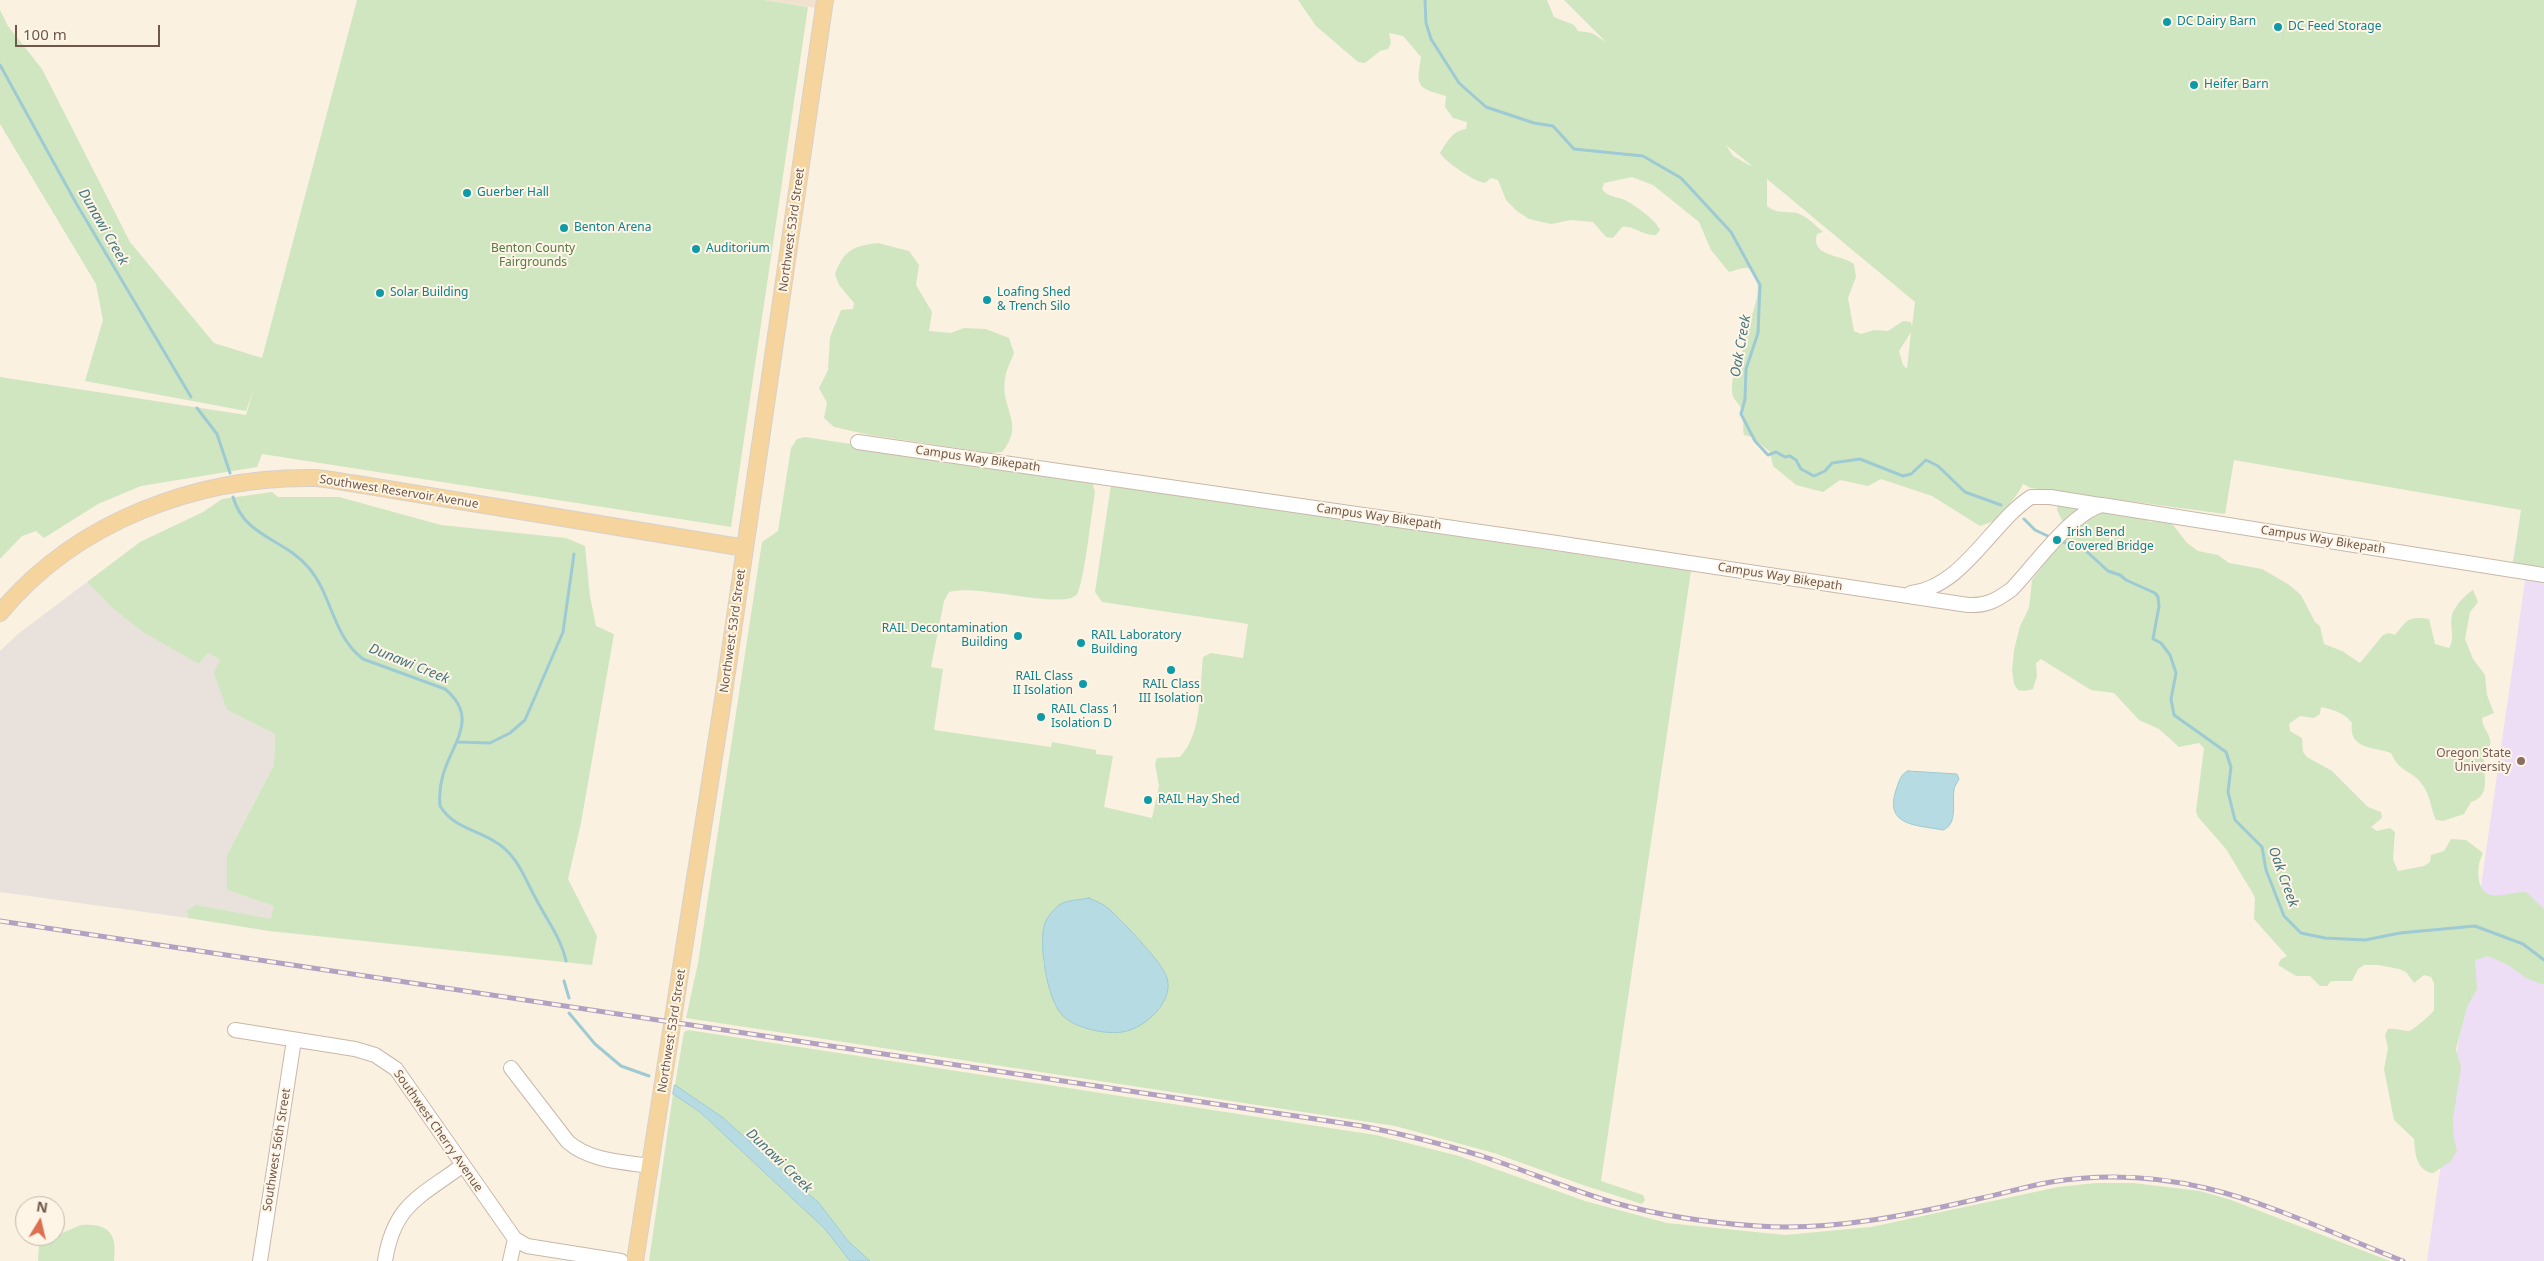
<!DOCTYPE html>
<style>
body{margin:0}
#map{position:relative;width:2544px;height:1261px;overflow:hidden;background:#faf1e1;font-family:"Noto Sans",sans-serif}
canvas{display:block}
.north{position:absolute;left:15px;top:1196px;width:50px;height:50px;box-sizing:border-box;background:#fef5e7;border:1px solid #c5b6a8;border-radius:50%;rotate:9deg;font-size:14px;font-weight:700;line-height:20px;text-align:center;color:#6f584a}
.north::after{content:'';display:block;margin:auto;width:18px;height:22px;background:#dc6f4e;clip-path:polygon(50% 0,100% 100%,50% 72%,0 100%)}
.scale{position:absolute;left:15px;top:25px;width:145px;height:22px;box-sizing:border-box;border:2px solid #6f584a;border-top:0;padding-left:6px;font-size:15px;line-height:18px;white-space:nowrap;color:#6f584a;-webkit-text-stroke:4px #fef5e7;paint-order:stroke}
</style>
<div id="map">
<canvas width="2544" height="1261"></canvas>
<div class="north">N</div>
<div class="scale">100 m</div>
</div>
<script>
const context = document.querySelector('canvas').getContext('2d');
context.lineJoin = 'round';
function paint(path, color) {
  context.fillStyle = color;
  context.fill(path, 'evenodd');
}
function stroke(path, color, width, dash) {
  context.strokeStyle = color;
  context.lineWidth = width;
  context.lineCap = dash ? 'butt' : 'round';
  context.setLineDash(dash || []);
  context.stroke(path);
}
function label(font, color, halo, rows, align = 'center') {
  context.font = font + ' "Noto Sans",sans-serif';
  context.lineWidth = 4;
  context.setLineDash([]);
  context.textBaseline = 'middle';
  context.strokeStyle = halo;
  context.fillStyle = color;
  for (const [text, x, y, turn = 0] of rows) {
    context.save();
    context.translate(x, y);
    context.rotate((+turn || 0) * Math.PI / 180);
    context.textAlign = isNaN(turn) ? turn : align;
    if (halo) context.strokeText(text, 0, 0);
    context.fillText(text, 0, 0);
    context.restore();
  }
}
paint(new Path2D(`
 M764,0H825L823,9Z`), '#f1e2d0');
paint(new Path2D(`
 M87,582L110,606L199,664L208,653L220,660L227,710L275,734L274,765L227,855V890L275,906L271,920L196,905L187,910L188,918L0,892V651L18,634Z`), '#e9e2dc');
paint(new Path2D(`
 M2522,510L2544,513V1261H2427L2527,567L2512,564Z`), '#eddef6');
paint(new Path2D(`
 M357,0H764L808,7L731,527L262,454L257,467L141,486L98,504L44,538L36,531L22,536L0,559V377L246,415L254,389L246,411L85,381L103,320L96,284L0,124V10L8,26L42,69L130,242L214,343L262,358Z
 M1298,0H1547L1554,17L1574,25L1578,31L1592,33L1606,42L1564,0H2544V569L2513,564L2521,510L2234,460L2225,514L2031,488L2023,484C2016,499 2005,506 2000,519L1980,526L1932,496L1881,479L1868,486L1840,480L1823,492L1796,485L1773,466L1770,452L1752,437L1744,435C1742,427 1745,418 1742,411C1740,402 1732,401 1732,391C1731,366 1748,359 1742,333C1745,325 1751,320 1753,312C1757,301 1765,268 1745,268C1740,268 1734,271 1729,272L1711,250L1699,222L1653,185L1632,177L1604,183L1602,189C1608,198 1618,196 1627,201C1637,207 1656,220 1660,230L1656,235C1643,236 1634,225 1622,227L1613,238L1606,237L1593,222L1571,220L1551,224L1529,219L1517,211L1506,200L1498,180L1491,178L1485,183C1475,182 1445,162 1440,153C1447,142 1452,131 1466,129L1467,122L1453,118L1445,107L1446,96C1417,88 1416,87 1421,57L1403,36L1389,33L1391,43L1388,49L1380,51L1365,63L1358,62L1316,26ZM1726,145L1751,165V166L1733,156ZM1767,179L1915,302L1912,327L1911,322L1903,321L1888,331L1874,330L1861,334L1854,331L1848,298L1856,277L1854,264C1841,254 1810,257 1817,234L1823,232C1816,226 1807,216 1797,213C1786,211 1776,214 1767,206ZM1911,332L1907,369L1903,365L1899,351Z
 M878,243L909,251L919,265L916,285L932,312L929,331L951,333L964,328L986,329L1009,338L1014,353C1011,361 1006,370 1005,379C1000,408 1026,424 1002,452L990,453L870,435L834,427L824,418L827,403L819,388L828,370L830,337L841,310L853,309L854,303L839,285L835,274C844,250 853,246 878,243Z
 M805,437L1092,481L1095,492C1092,509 1084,584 1077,594C1066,611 976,583 949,592L944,601L931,667L943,669L934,730L1051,747L1052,742L1096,750V754L1113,756L1104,807L1152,818L1159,786L1155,764L1157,758L1180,757C1203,732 1199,690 1203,657L1211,653L1243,658L1248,624L1102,602L1095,592L1111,485L1691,571L1601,1181L1643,1195L1645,1200L1642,1204L1583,1185L1494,1153L1395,1126L686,1018L698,963L762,542L778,531L791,448L797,439ZM1094,901C1120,915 1151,951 1167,976L1055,1005L1043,962L1045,925Z
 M272,492L278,497H339L441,525L566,538L585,546L590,596L596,626L614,634L581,823L568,879L597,936L592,965L269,931L188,918L187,910L196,905L271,919L274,906L227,890V855L274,765L275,734L227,710L214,673L220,660L208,653L199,664L143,632L110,606L87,582L140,542L203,512L222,499Z
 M2058,503L2100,510L2141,513L2150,522L2164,519L2170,521L2187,543L2198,551L2218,555L2229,563L2262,569L2288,584L2301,595L2315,622L2320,626L2324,644L2342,651L2360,663L2383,635L2389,633L2395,635C2408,619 2408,616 2429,619L2435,644L2449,648C2456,637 2449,627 2452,615C2454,607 2466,594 2473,590L2478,602L2470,612L2465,639L2473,659L2485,675L2487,695L2494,713L2482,718C2482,727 2489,732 2490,740C2492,747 2485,751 2484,758C2483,774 2492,796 2471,802L2464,814L2443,821L2436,820C2430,807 2431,795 2421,783C2410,769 2400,773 2391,753C2375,747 2348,750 2352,723C2344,712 2333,710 2321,707L2320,714L2314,718L2300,716L2289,724L2290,731L2302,738L2303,752L2307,757L2332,771L2368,807L2381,812L2382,818L2371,827L2377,831L2390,828L2395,832L2393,859L2398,871L2424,866L2430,862L2431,855L2444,851L2451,839L2466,840L2483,853C2478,863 2478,869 2479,880C2483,906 2510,891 2526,892L2544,909V985L2526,978L2508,965L2488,956L2475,960L2477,989L2467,1007L2456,1049L2461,1067L2453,1119L2454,1139L2457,1151L2450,1162L2433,1173C2416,1171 2415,1153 2414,1139L2394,1120L2384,1069L2388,1048L2385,1035L2388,1029C2396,1028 2401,1031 2409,1031C2413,1030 2432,1014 2434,1010V983L2431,977L2424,975L2414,983L2406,972L2399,969L2378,965H2364L2358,969L2352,981H2331L2327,986H2320L2310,976H2296L2278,965L2281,959L2287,956L2254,919L2255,898L2252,892L2226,849L2198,817L2196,811L2204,748L2199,743L2179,747L2159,729L2139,720L2114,693L2091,690L2041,659L2036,663L2037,676L2033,689L2025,691L2018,690L2014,684L2012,670L2014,650L2020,626L2029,608L2032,580L2042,567L2048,550C2076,543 2066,529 2057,510Z
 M688,1030L1376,1135L1459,1156L1585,1201L1667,1223L1785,1235L1871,1227L2058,1187L2096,1183H2133L2200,1191L2231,1200L2390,1261H870L848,1241L819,1203L722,1117L675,1085L684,1032Z
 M673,1094L700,1112L825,1229L850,1261H649Z
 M81,1225C110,1223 117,1234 114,1261H38L39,1246L44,1237L55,1236Z`), '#d0e6c1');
const water = new Path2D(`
 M1908,771L1957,774L1959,779C1957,783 1954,787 1954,790C1952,803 1958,824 1943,830C1916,825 1884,826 1896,790C1899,782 1900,774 1908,771Z
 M1089,898C1095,901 1104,904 1109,909C1123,922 1159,959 1166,975C1176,998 1149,1024 1130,1030C1112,1037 1075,1029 1062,1015C1047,999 1038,943 1045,923C1048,916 1053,910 1059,905C1066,900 1080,900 1089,898Z
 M675,1085L722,1117L819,1203L848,1241L870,1261H850L825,1229L700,1112L673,1094Z`);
paint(water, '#b7dbe2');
stroke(water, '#9ecad3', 1);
stroke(new Path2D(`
 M1425,0L1426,23L1431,39L1459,83L1486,107L1534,123L1553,126L1574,149L1643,156L1681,178L1731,232L1760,285L1758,333L1746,369L1745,399L1741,414L1755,441L1768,455L1776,452L1785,457L1790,456L1796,460L1801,469L1814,476L1825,471L1832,463L1860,459L1903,476L1911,474L1926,460L1938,466L1965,492L2001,505
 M0,65L76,203L191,397
 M197,408L217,434L230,473
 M233,497C245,538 284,538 309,568C333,597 332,635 363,659L445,689C480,718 452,743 443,775C440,785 439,796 440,806C453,827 474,829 494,841C517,854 524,877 536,899C547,920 561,938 566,961
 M2024,519L2035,530L2052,538
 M2060,541L2084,549L2108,571L2120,575L2126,580L2155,593L2158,597L2159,606L2153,639L2161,643L2170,655L2176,673L2171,699L2174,715L2226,752L2231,767L2228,792L2235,820L2262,847L2266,870L2284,916L2301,933L2325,938L2365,940L2400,933L2475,926L2523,944L2544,960
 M458,742L490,743L510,733L525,720L563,632L574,554
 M564,981L569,998
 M569,1013L595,1044L621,1066L649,1076`), '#9ecad3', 3);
const minor = new Path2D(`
 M858,442L1550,542L1968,605C1987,606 1997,600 2012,589C2035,565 2070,514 2102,505L2544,575
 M1911,593C1963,587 1991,523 2031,497H2050L2100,505
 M235,1030L355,1049L375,1055L396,1069L515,1239L527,1246L621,1261
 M511,1068L568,1142C590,1161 622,1162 650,1166
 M260,1261L294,1040
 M385,1261C394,1204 420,1197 463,1165
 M510,1261L515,1239`);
const major = new Path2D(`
 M0,613C76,521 198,476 315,478C329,479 343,482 357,484L745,548
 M635,1261L722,706L825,0`);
stroke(minor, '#c9b8a9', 16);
stroke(major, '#d7d0cc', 18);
stroke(minor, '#fff', 14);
stroke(major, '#f5d59d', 16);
const rail = new Path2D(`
 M0,921L1362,1126C1402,1134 1443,1144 1482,1156C1527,1171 1570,1190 1615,1203C1662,1216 1710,1223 1758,1226C1834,1231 1909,1215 1982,1198C2005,1193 2028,1186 2051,1182C2188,1160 2281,1213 2403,1261`);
stroke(rail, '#b3a1c2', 5);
stroke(rail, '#fef5e7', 3, [9]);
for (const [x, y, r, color] of [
 [2167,22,5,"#0f9aa8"],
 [2278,27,5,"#0f9aa8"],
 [2194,85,5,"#0f9aa8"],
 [467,193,5,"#0f9aa8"],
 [564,228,5,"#0f9aa8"],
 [696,249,5,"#0f9aa8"],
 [380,293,5,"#0f9aa8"],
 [987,300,5,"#0f9aa8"],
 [2057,540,5,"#0f9aa8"],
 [1018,636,5,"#0f9aa8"],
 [1081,643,5,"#0f9aa8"],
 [1171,670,5,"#0f9aa8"],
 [1083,684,5,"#0f9aa8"],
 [1041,717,5,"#0f9aa8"],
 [2521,761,5,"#8d6e63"],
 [1148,800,5,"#0f9aa8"]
]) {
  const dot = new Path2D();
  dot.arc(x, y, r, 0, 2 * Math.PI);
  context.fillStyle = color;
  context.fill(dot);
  stroke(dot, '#fef5e7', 2);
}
label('12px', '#0d838f', '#fef5e7', [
 ["DC Dairy Barn",2177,22],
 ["DC Feed Storage",2288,27],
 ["Heifer Barn",2204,85],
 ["Guerber Hall",477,193],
 ["Benton Arena",574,228],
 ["Auditorium",706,249],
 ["Solar Building",390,293],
 ["Loafing Shed",997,293],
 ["& Trench Silo",997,307],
 ["Irish Bend",2067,533],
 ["Covered Bridge",2067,547],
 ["RAIL Decontamination",1008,629,"right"],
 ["Building",1008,643,"right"],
 ["RAIL Laboratory",1091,636],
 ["Building",1091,650],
 ["RAIL Class",1073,677,"right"],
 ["II Isolation",1073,691,"right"],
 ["RAIL Class",1171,685,"center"],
 ["III Isolation",1171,699,"center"],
 ["RAIL Class 1",1051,710],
 ["Isolation D",1051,724],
 ["RAIL Hay Shed",1158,800]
], 'left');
label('12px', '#6f584a', '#fef5e7', [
 ["Northwest 53rd Street",792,230,-82],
 ["Campus Way Bikepath",978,459,8],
 ["Southwest Reservoir Avenue",399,492,9],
 ["Campus Way Bikepath",1379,517,8],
 ["Campus Way Bikepath",2323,540,9],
 ["Campus Way Bikepath",1780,577,9],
 ["Northwest 53rd Street",733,631,-82],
 ["Northwest 53rd Street",672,1031,-81],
 ["Southwest Cherry Avenue",438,1131,55],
 ["Southwest 56th Street",277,1150,-81]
]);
label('12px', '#547a46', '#fef5e7', [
 ["Benton County",533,249],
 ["Fairgrounds",533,263]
]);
label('12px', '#785e54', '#fef5e7', [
 ["Oregon State",2511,754],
 ["University",2511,768]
], 'right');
label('italic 14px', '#467781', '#fef5e7', [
 ["Dunawi Creek",103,227,60],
 ["Oak Creek",1741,346,-80],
 ["Dunawi Creek",409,664,22],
 ["Oak Creek",2283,877,70],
 ["Dunawi Creek",779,1161,44]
]);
</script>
